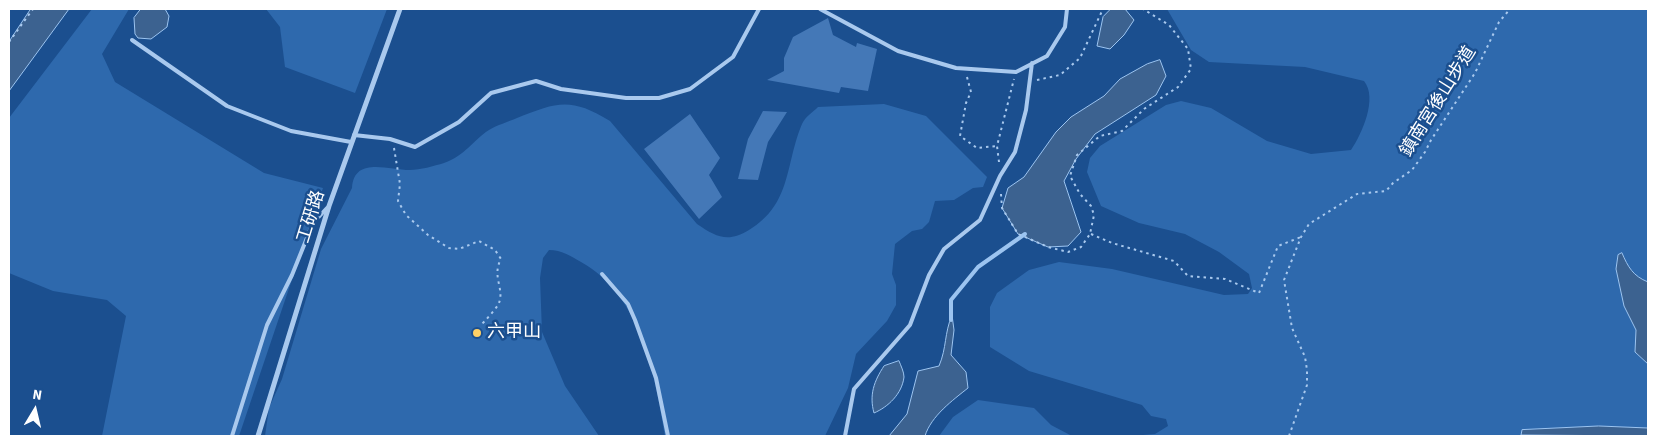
<!DOCTYPE html>
<meta charset="utf-8">
<style>
body{margin:0}
#map{position:relative;width:1657px;height:445px;overflow:hidden;background:#1b4f8f;font-family:"Source Sans 3",sans-serif}
canvas{display:block}
.frame{position:absolute;inset:0;border:10px solid #fff;pointer-events:none}
.north{position:absolute;left:10px;top:385px;width:50px;height:50px;-webkit-text-stroke:4px #1b4f8f;paint-order:stroke;rotate:9deg;font-size:14px;font-weight:700;line-height:20px;text-align:center;color:#fff}
.north::after{content:'';display:block;margin:auto;width:18px;height:22px;background:#fff;clip-path:polygon(50% 0,100% 100%,50% 72%,0 100%)}
</style>
<div id="map">
<canvas width="1657" height="445"></canvas>
<div class="frame"></div>
<div class="north">N</div>
</div>
<script>
const context = document.querySelector('canvas').getContext('2d');
context.lineJoin = 'round';
function paint(path, color) {
  context.fillStyle = color;
  context.fill(path, 'evenodd');
}
function stroke(path, color, width, dash) {
  context.strokeStyle = color;
  context.lineWidth = width;
  context.lineCap = dash ? 'butt' : 'round';
  context.setLineDash(dash || []);
  context.stroke(path);
}
function label(font, color, halo, rows, align = 'center') {
  context.font = font + ' "Source Sans 3","Noto Sans TC",sans-serif';
  context.lineWidth = 5;
  context.setLineDash([]);
  context.textBaseline = 'middle';
  context.strokeStyle = halo;
  context.fillStyle = color;
  for (const [text, x, y, turn = 0] of rows) {
    context.save();
    context.translate(x, y);
    context.rotate((+turn || 0) * Math.PI / 180);
    context.textAlign = isNaN(turn) ? turn : align;
    if (halo) context.strokeText(text, 0, 0);
    context.fillText(text, 0, 0);
    context.restore();
  }
}
paint(new Path2D(`
 M92,9H129L102,54L115,82L264,173L323,188L239,436H102L126,316L107,300L53,291L9,273V118Z
 M266,9H387L355,93L285,67L280,27Z
 M1167,9H1648V282L1639,279L1630,269L1624,306L1636,330L1635,352L1648,364V428L1599,426L1522,430L1521,435L1524,436H1131L1155,434L1168,426L1166,419L1151,416L1142,405L1029,371L990,347V307L997,293L1029,270L1059,262L1112,269L1224,295L1248,294L1252,288L1249,274L1219,252L1185,234L1139,223L1101,206L1087,172L1090,158L1100,146L1166,105L1181,101L1211,108L1267,141L1311,154L1351,150C1362,134 1378,98 1364,81L1305,67L1209,62L1191,50Z
 M884,104L926,116L987,177L983,187L973,188L954,200L935,201L929,222L922,229L912,231L895,244L892,274L896,285V305L887,321L856,354L848,388L825,436H665C655,375 641,295 581,262C570,256 562,250 549,250L543,258L540,278L542,332L565,386L599,436H265L269,408L282,379L321,249L352,188C354,156 388,170 410,170C420,170 434,166 444,163C466,155 472,141 489,130C497,125 508,122 517,118C557,102 571,97 610,121L697,224C716,237 728,243 749,230C792,204 785,164 802,124C805,117 813,112 818,107Z
 M978,400L1034,408L1051,425L1072,436H939L953,417Z`), '#2e69ad');
const water = new Path2D(`
 M31,9H69L9,91V42Z
 M141,9H165L169,16L167,27L151,39L138,38L135,34L134,18Z
 M1111,9H1125L1134,20L1124,35L1110,49L1097,46L1103,17Z
 M1160,60L1166,76L1156,95L1095,134L1076,159L1064,181L1081,232L1068,246L1048,247L1018,234L1002,208L1008,188L1024,177L1056,132L1071,117L1104,96L1120,79L1147,64Z
 M1622,253C1628,267 1633,276 1648,282V364L1635,352L1636,330L1624,306L1616,269L1618,255Z
 M952,315L954,330L951,355L966,372L968,388C953,400 931,416 925,436H889L907,414L918,371L939,366C947,347 944,334 952,315Z
 M899,361C901,366 904,372 904,377C902,394 888,407 874,413C869,395 874,381 884,366Z
 M1599,426L1648,428V436L1521,435L1522,430Z`);
paint(water, '#3c6290');
stroke(water, '#9cc4f0', 1);
stroke(new Path2D(`
 M951,320V300L978,267L1025,234`), '#9cc4f0', 4);
paint(new Path2D(`
 M828,18L833,35L856,47L857,43L877,49L868,91L841,87L839,93L767,80L784,71V58L793,37Z
 M763,111L787,112L768,142L758,180L738,179L748,139Z
 M690,114L720,158L709,175L722,197L699,219L644,149Z`), '#4478b7');
stroke(new Path2D(`
 M9,42L33,9
 M967,77L971,92L966,103L960,136L977,148L997,146
 M1037,80L1060,75L1080,58L1103,9
 M394,148L400,184L398,201L406,215L428,235L449,248L459,249L479,241L495,250L501,259C491,277 506,290 498,305C494,311 485,321 480,326
 M999,162L997,146L1014,79
 M1001,194L1002,208L1018,234L1048,247L1068,252L1081,247L1090,234L1094,215L1091,206L1080,194L1070,176L1077,155L1100,136L1122,131L1144,109L1178,87L1191,69L1188,49L1169,25L1143,9
 M1091,234L1112,243L1174,261L1188,276L1225,279L1259,293L1278,246L1301,237
 M1289,436L1307,385V370L1305,357L1292,328L1284,280L1301,237L1309,224L1357,194L1386,191L1393,183L1412,170L1425,152L1431,140L1475,73L1499,22L1510,9`), '#a9c9ee', 2, [2.5, 4]);
stroke(new Path2D(`
 M820,9L898,51L956,68L1016,72L1047,56L1065,27L1067,9
 M132,40L227,106L291,131L351,142
 M354,135L390,139L415,147L459,122L491,93L536,81L561,89L626,98H659L690,89L733,57L759,9
 M602,274L628,304L635,320L656,378L668,436
 M232,436L267,325L292,275L313,223L327,208
 M845,436L854,389L910,325L929,275L944,249L980,220L1000,176L1015,152L1026,110L1032,63`), '#a9c9ee', 4);
stroke(new Path2D(`
 M258,436L329,206L400,9`), '#a9c9ee', 5);
for (const [x, y, r, color] of [
 [477,333,5,"#ffd166"]
]) {
  const dot = new Path2D();
  dot.arc(x, y, r, 0, 2 * Math.PI);
  context.fillStyle = color;
  context.fill(dot);
  stroke(dot, '#1b4f8f', 2);
}
label('18px', '#fff', '#1b4f8f', [
 ["鎮南宮後山步道",1439,102,-58],
 ["工研路",312,217,-73]
]);
label('18px', '#fff', '#1b4f8f', [
 ["六甲山",487,333]
], 'left');
</script>
